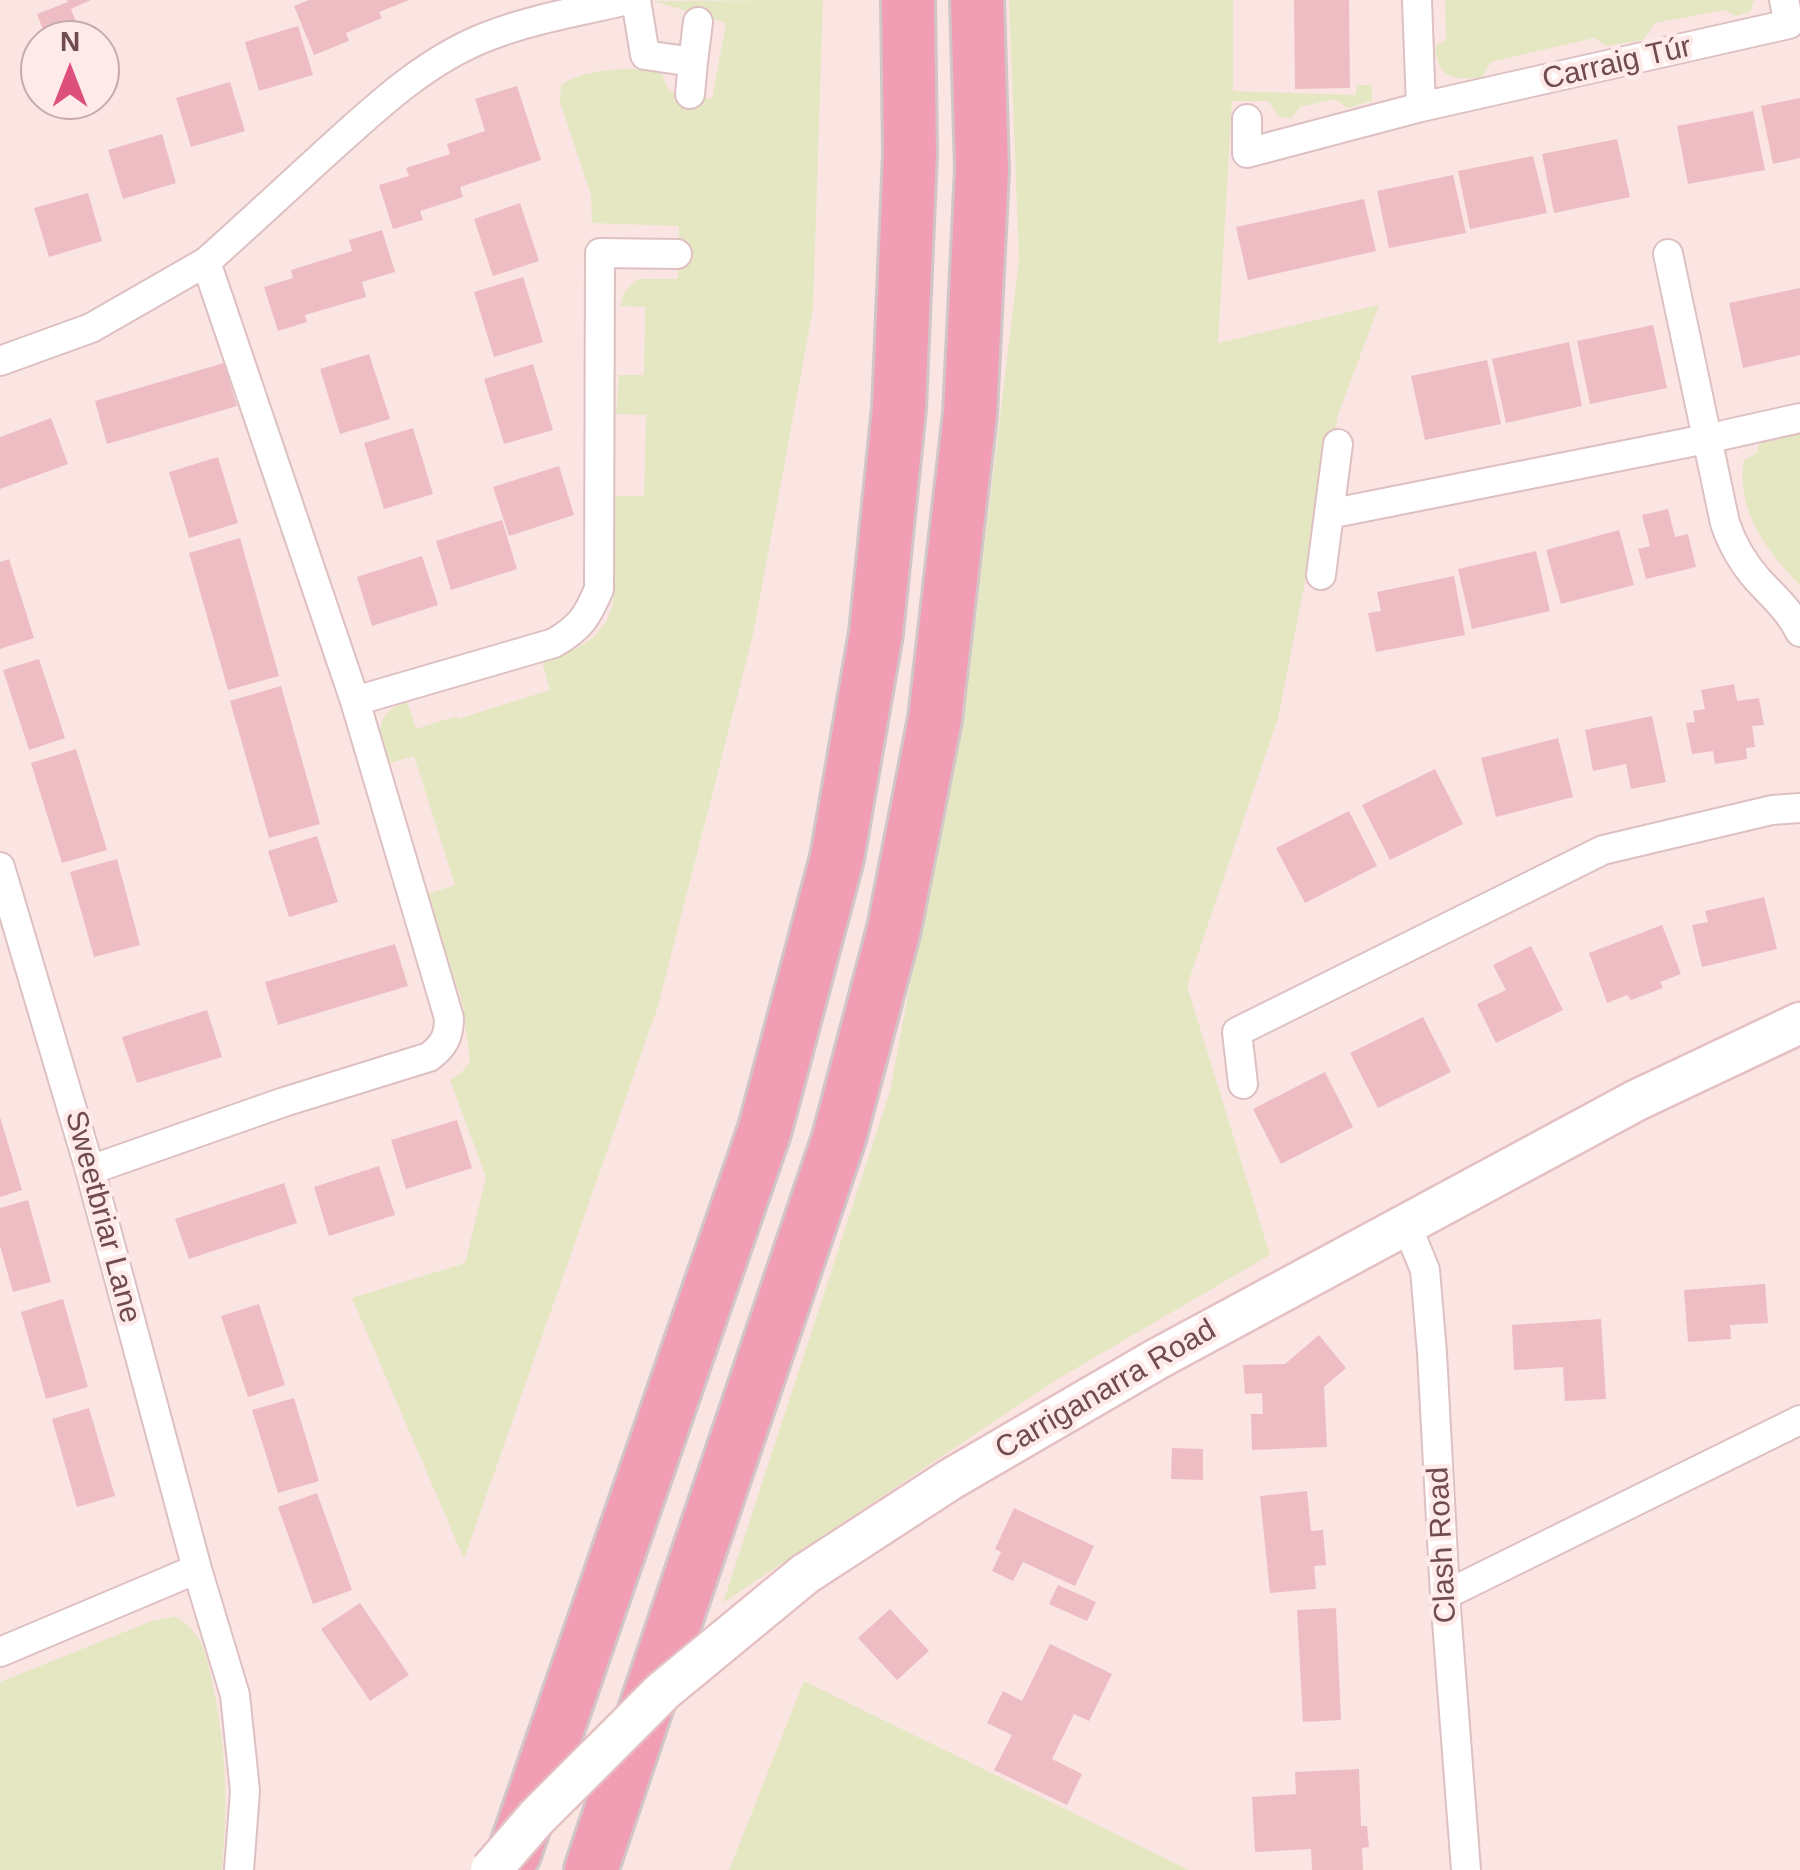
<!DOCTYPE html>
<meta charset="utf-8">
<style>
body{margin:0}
#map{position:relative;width:1800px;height:1870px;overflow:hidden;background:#fae5e3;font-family:Arial,sans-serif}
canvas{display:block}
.north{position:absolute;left:20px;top:20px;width:100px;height:100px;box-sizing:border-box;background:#feeae9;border:2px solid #c6aaad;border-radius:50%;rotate:0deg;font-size:28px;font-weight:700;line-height:40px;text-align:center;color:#714b52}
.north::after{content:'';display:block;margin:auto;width:35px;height:45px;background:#dd507d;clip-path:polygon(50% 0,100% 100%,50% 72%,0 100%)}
</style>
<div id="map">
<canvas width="1800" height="1870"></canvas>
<div class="north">N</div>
</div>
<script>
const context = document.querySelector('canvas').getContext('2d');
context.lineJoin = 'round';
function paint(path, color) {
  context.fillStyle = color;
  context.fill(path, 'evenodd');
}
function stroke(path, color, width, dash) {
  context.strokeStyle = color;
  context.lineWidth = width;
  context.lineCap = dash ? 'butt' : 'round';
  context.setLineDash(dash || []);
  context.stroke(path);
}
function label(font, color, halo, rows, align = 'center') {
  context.font = font + ' Arial,sans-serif';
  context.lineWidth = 9;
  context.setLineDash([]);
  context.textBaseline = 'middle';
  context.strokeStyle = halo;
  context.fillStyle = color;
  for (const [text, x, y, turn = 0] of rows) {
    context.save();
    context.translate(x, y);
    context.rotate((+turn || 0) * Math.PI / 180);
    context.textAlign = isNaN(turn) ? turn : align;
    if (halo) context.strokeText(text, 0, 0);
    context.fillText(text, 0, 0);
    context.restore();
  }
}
paint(new Path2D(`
 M823,0L813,309L753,635L658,1006L464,1559L352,1298L465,1263L486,1177L450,1080L461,1073L470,1062L463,1006L427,894L455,885L414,756L387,764C378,736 373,713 407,701L416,729L457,716L458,719L550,690L542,661L577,648L594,637L606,622L613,604L614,496H644L646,415L616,414L619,375H644L645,307L620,306L624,292L638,279H678L679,226L592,223L591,195L560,102L561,85C579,70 642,63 662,74L669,91L712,99L726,23L653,1Z
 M1009,0H1233V91L1356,95L1357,85H1372V101L1348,108L1335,99L1300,107L1291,119L1278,116L1268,101H1232L1218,343L1379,305L1338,415L1278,718L1187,986L1270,1255L1056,1380L723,1603L890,1091L970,664L1019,260Z
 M1445,0H1754L1750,12L1736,16L1724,10L1655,23L1643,40L1606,46L1594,38L1491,62L1482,78C1451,79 1439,80 1435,47L1446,39Z
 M1800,434V585C1767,552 1735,509 1744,460L1757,453L1759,442Z
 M175,1616C181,1620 189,1625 193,1631C205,1644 209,1665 212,1682C227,1750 228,1801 222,1870H0V1682L149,1622Z
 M804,1681L1189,1870H729Z`), '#e5e7c3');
paint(new Path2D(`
 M67,0H91L71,9L81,35L70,40H47L37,14L68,2Z
 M309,0H409L379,12L382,18L346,33L349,41L314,55L294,6Z
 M1294,0H1349L1350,88L1295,89Z
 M298,26L313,75L259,91L245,42Z
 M230,82L245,131L191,147L176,98Z
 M517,86L541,160L460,187L463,197L420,211L423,220L393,229L379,185L409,176L406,168L450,154L447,144L485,131L475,99Z
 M1800,98V158L1773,164L1761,106Z
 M1753,111L1765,170L1688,184L1677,126Z
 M162,134L176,183L123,199L108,150Z
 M1617,139L1630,197L1554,213L1542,154Z
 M1533,156L1547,213L1470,229L1458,171Z
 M1453,175L1466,233L1389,248L1377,191Z
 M88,193L102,241L49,257L34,208Z
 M1364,199L1376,251L1248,280L1236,227Z
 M520,203L539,261L493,276L474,219Z
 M382,230L395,272L362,282L366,297L305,315L307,322L278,331L264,287L293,278L291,270L352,251L349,240Z
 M523,277L543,342L494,357L474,292Z
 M1800,288V355L1743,368L1729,303Z
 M1653,325L1667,388L1590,404L1577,341Z
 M1569,342L1582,406L1506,423L1492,359Z
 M369,354L390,419L340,434L320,369Z
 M1487,360L1501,424L1425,440L1411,376Z
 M224,363L237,406L107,444L95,401Z
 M533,364L553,430L504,444L484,379Z
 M51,418L68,464L0,489V437Z
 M413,428L433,494L384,509L364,443Z
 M218,457L238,523L189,538L169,472Z
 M559,466L574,515L509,536L493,487Z
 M1668,509L1675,537L1688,534L1696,567L1646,579L1638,549L1650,546L1642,515Z
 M502,520L517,569L451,590L436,541Z
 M1619,530L1634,585L1561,604L1546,550Z
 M240,538L279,676L228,690L189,553Z
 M1536,551L1550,611L1472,629L1458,569Z
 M422,556L438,605L372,626L357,577Z
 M9,559L34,638L0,649V562Z
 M1454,576L1465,635L1376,652L1368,613L1381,611L1377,592Z
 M39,659L65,738L29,750L3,670Z
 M1734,684L1737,701L1759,698L1764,725L1752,726L1755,747L1746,748L1747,759L1715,764L1713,751L1692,754L1686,723L1695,722L1693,711L1705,709L1701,690Z
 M281,686L320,824L269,838L230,701Z
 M1652,716L1666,782L1631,789L1626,764L1593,771L1585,730Z
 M1558,738L1573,797L1496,817L1481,758Z
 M76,749L107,850L62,863L31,763Z
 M1435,769L1463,824L1390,860L1362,805Z
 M1349,811L1377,866L1305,903L1276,848Z
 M317,836L338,902L289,917L268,851Z
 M117,859L140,945L94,957L70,872Z
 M1764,897L1777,949L1702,967L1692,925L1708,922L1705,911Z
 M1662,925L1681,974L1660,982L1663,988L1631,1000L1627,995L1607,1003L1589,953Z
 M395,944L408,986L278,1025L265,982Z
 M1531,946L1563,1010L1496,1043L1477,1004L1506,990L1493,965Z
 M207,1010L222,1057L137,1083L122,1037Z
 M1423,1017L1451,1072L1378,1108L1350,1053Z
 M1325,1072L1353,1127L1281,1164L1253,1109Z
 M0,1117L22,1190L0,1197Z
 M457,1120L472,1168L406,1189L391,1140Z
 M379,1166L395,1215L329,1236L314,1187Z
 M284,1183L297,1223L189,1259L175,1219Z
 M28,1200L51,1282L13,1292L0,1246V1208Z
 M1765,1284L1768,1323L1730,1325L1731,1339L1688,1342L1684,1290Z
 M63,1299L88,1387L46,1399L21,1312Z
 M259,1304L285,1385L248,1397L221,1316Z
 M1601,1319L1606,1399L1565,1401L1563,1367L1514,1370L1512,1325Z
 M1319,1335L1346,1368L1324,1387L1327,1447L1252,1450L1251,1414H1263L1262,1393L1245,1394L1243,1365L1285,1364Z
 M294,1398L319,1481L278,1493L252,1410Z
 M89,1408L115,1496L77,1507L52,1419Z
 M1172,1448L1203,1449V1480L1171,1479Z
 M1307,1491L1311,1531L1323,1530L1326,1565L1314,1566L1316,1589L1270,1593L1260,1496Z
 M317,1493L352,1590L313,1604L278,1507Z
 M1014,1508L1094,1546L1075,1586L1023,1562L1013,1581L992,1571L1001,1552L995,1549Z
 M1058,1585L1096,1602L1087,1621L1049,1604Z
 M360,1603L409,1675L370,1701L321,1629Z
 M1336,1608L1341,1720L1303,1722L1297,1610Z
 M890,1609L929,1651L897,1680L858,1638Z
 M1050,1644L1112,1674L1089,1721L1074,1714L1052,1759L1082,1774L1067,1805L994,1770L1012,1735L987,1723L1003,1691L1022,1701Z
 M1359,1769L1361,1826H1367L1369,1847L1362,1848L1363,1870H1312L1311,1849L1255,1852L1252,1797L1296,1794L1295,1772Z`), '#eebdc4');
const street = new Path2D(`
 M636,0L645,55L693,62L698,22
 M1417,0L1421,107L1789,24L1784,0
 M690,94L693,62
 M1247,119V153L1421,107
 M1668,254L1725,523C1732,544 1743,563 1758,580C1774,597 1790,611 1800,632
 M0,361L91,328L206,262
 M1329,514L1706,439L1800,418
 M1321,575L1338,444
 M355,701L554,643C581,627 587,617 599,589L600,253L677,254
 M0,867L90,1170L197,1569L235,1695L245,1791L239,1870
 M1243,1084L1237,1032L1603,850L1772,810L1800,808
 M90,1170L284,1102L429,1057C444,1046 449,1036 449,1018L355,701L206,262C244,228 282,193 320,158C370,113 422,62 486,37C532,19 580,11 628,0
 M1403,1225L1414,1243L1425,1270L1432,1353L1445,1595L1466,1870
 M1445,1595L1800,1420
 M0,1652L197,1569`);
const secondary = new Path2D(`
 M805,1574L951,1479L1157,1359L1637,1100L1800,1023`);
const highway = new Path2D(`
 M514,1854L765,1129L837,858L876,633L899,408L910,154L908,0
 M591,1870L839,1138L894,929L935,719L970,414L982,170L977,0`);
stroke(street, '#dec0c2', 32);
stroke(secondary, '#e5c0c3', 45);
stroke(highway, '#d2c5c8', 58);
stroke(street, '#fff', 28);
stroke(secondary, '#fff', 40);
stroke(highway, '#f19eb5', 52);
const secondaryBridge = new Path2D(`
 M491,1870L536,1818L663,1691L805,1574`);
stroke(secondaryBridge, '#e5c0c3', 45, []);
stroke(secondaryBridge, '#fff', 40);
label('30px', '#714b52', '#feeae9', [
 ["Carraig Túr",1617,64,-13],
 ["Sweetbriar Lane",102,1217,75],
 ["Carriganarra Road",1106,1390,-30],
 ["Clash Road",1443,1545,-93]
]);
</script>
